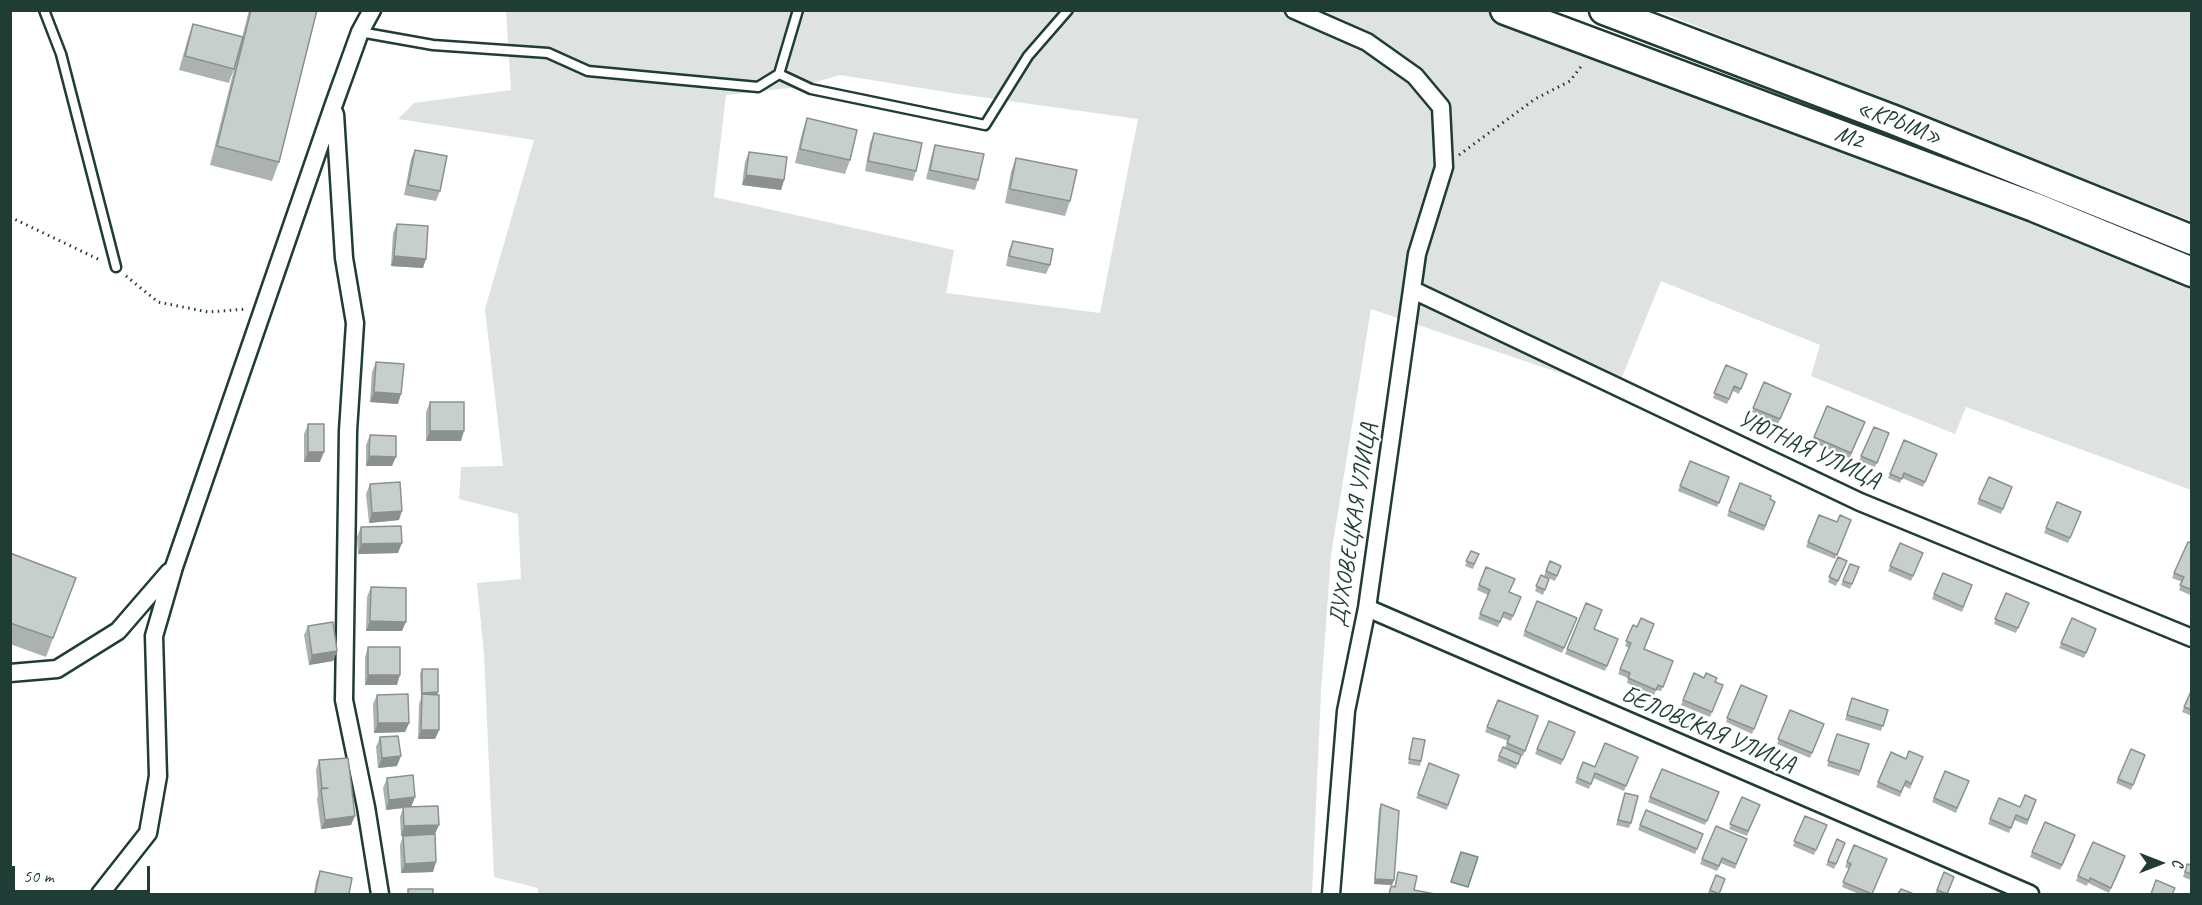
<!DOCTYPE html>
<meta charset="utf-8">
<style>
body{margin:0}
#map{position:relative;width:2202px;height:905px;overflow:hidden;background:#fff;font-family:Caveat,sans-serif}
canvas{display:block}
.frame{position:absolute;inset:0;border:12px solid #1f3d34;pointer-events:none}
.north{position:absolute;left:2130px;top:833px;width:60px;height:60px;-webkit-text-stroke:4px #fff;paint-order:stroke;rotate:90deg;font-size:16px;font-weight:700;line-height:24px;text-align:center;color:#1f3d34}
.north::after{content:'';display:block;margin:auto;width:21px;height:27px;background:#1f3d34;clip-path:polygon(50% 0,100% 100%,50% 72%,0 100%)}
.scale{position:absolute;left:12px;top:866px;width:138px;height:27px;box-sizing:border-box;border:3px solid #1f3d34;border-top:0;padding-left:8px;font-size:18px;line-height:21px;white-space:nowrap;color:#1f3d34;-webkit-text-stroke:4px #fff;paint-order:stroke}
</style>
<div id="map">
<canvas width="2202" height="905"></canvas>
<div class="frame"></div>
<div class="north">С</div>
<div class="scale">50 m</div>
</div>
<script>
const context = document.querySelector('canvas').getContext('2d');
context.lineJoin = 'round';
function paint(path, color) {
  context.fillStyle = color;
  context.fill(path, 'evenodd');
}
function stroke(path, color, width, dash) {
  context.strokeStyle = color;
  context.lineWidth = width;
  context.lineCap = dash ? 'butt' : 'round';
  context.setLineDash(dash || []);
  context.stroke(path);
}
function label(font, color, halo, rows, align = 'center') {
  context.font = font + ' Caveat,sans-serif';
  context.lineWidth = 4.5;
  context.setLineDash([]);
  context.textBaseline = 'middle';
  context.strokeStyle = halo;
  context.fillStyle = color;
  for (const [text, x, y, turn = 0] of rows) {
    context.save();
    context.translate(x, y);
    context.rotate((+turn || 0) * Math.PI / 180);
    context.textAlign = isNaN(turn) ? turn : align;
    if (halo) context.strokeText(text, 0, 0);
    context.fillText(text, 0, 0);
    context.restore();
  }
}
paint(new Path2D(`
 M1039,10L1098,12L1104,10L1515,11L2191,270V490L1966,407L1955,434L1811,376L1820,345L1661,281L1616,392L1371,309L1331,555L1321,692L1312,894H538V888L494,877L484,655L477,583L521,579L518,514L459,499L461,467L503,466L485,309L534,140L398,119L414,103L511,90L506,11ZM840,75L952,93L1138,119L1100,313L946,293L954,250L714,197L726,95L799,87Z
 M1658,11H2191V221Z`), '#dee3e2');
const water = new Path2D(`
 M1461,852L1478,857L1468,887L1451,882Z`);
paint(water, '#afbab7');
stroke(water, '#758883', 1.5);
const lane = new Path2D(`
 M44,10L61,54L116,267
 M360,32L433,45L548,53L588,71L758,87L779,74L798,10
 M779,74L811,89L985,125L1028,56L1068,10`);
const street = new Path2D(`
 M1294,10L1367,42L1415,76L1441,107L1444,167L1417,254L1367,608L1346,711L1331,894
 M335,114L344,258L355,323L348,431L344,700L366,807L380,894
 M1413,290L1860,502L2192,638
 M1367,608L2030,894
 M10,673L57,669L118,631L169,572
 M100,894L148,833L158,776L154,636L174,567L334,104L360,32L372,10`);
const highway = new Path2D(`
 M1505,10L2034,207L2192,272
 M1604,10L1894,120L2192,240`);
stroke(lane, '#1f3d34', 13);
stroke(street, '#1f3d34', 21);
stroke(highway, '#1f3d34', 33);
stroke(new Path2D(`
 M1459,155L1535,99L1570,81L1583,64
 M10,217L100,260
 M126,276L158,302L208,312L247,309`), '#1f3d34', 3, [1.5, 4.5]);
stroke(lane, '#fff', 8);
stroke(street, '#fff', 16);
stroke(highway, '#fff', 28);
paint(new Path2D(`
 M249,10H317L279,162L272,181L210,165Z
 M193,24L234,69L229,83L179,70L188,38Z
 M807,118L850,160L845,174L795,163L802,133Z
 M874,133L916,171L913,181L865,171L870,143Z
 M935,145L978,180L975,190L926,179L932,154Z
 M415,150L440,191L436,201L404,195L411,159Z
 M749,152L784,180L781,190L742,185L745,162Z
 M1016,158L1070,201L1065,216L1005,203L1011,172Z
 M397,224L423,268L391,266L393,233Z
 M1013,241L1050,265L1046,274L1006,266L1009,250Z
 M376,362L398,404L370,402L372,372Z
 M1726,365L1747,374L1739,394L1733,391L1727,404L1713,398Z
 M1764,382L1791,394L1778,424L1752,412Z
 M430,402L461,441H426V412Z
 M1827,406L1865,422L1850,458L1812,442Z
 M308,424L320,462H304V434Z
 M1874,427L1889,433L1875,467L1859,461Z
 M370,435L392,466H366V445Z
 M1904,440L1937,454L1923,487L1902,478L1900,483L1888,478Z
 M1690,461L1729,477L1717,507L1678,491Z
 M1989,477L2012,487L2001,514L1977,504Z
 M1740,483L1775,502L1764,531L1727,516Z
 M370,484L399,520L369,523L366,494Z
 M2057,502L2081,512L2068,543L2044,533Z
 M1819,515L1837,522L1851,520L1835,559L1806,547Z
 M361,527L398,553L358,554L357,537Z
 M1900,543L1923,553L1911,581L1888,571Z
 M2192,543V593L2190,595L2179,590L2182,582L2172,578L2174,573Z
 M1471,551L1479,554L1473,569L1465,566Z
 M10,553L76,578L46,657L10,644Z
 M1838,557L1847,561L1836,586L1828,582Z
 M1550,561L1561,566L1555,581L1544,576Z
 M1850,564L1859,567L1850,589L1841,585Z
 M1486,567L1510,592L1521,597L1511,621L1502,617L1498,627L1478,619L1488,595L1477,590Z
 M1943,573L1972,585L1962,612L1932,599Z
 M1541,575L1549,579L1543,595L1535,591Z
 M371,587L402,631H366L367,597Z
 M2006,593L2029,603L2016,633L1994,624Z
 M1537,601L1577,618L1562,653L1523,636Z
 M1586,603L1594,629L1618,639L1605,671L1565,654Z
 M2072,618L2096,629L2084,658L2059,648Z
 M1633,625L1644,649L1673,661L1661,691L1656,690L1654,695L1627,683L1628,678L1618,674L1629,648L1625,646Z
 M308,626L337,651L333,661L309,665L304,635Z
 M368,647L397,685H365V657Z
 M422,669L438,692L437,695L439,730L435,739H418L419,704L421,698L420,674Z
 M1694,673L1723,685L1710,717L1681,705Z
 M1741,685L1767,696L1752,734L1726,722Z
 M2192,689V716L2182,712Z
 M377,695L409,723L405,732L374,733L373,704Z
 M1852,698L1888,710L1881,731L1845,720Z
 M1498,700L1538,716L1523,756L1505,748L1508,741L1485,732Z
 M1790,710L1824,724L1810,758L1777,744Z
 M1549,721L1575,732L1561,765L1535,754Z
 M1837,734L1869,744L1859,776L1827,766Z
 M380,737L397,766L378,768L376,747Z
 M1413,738L1421,761L1420,766L1408,764Z
 M1503,747L1521,755L1516,769L1497,761Z
 M2131,749L2145,755L2131,790L2116,783Z
 M1891,752L1906,759L1923,757L1910,789L1904,786L1900,797L1876,787Z
 M1638,757L1624,791L1593,778L1589,789L1575,783L1583,762L1595,767Z
 M319,760L351,825L321,829L317,799L318,796L316,770Z
 M1662,769L1719,792L1705,825L1648,802Z
 M1945,771L1969,781L1956,813L1932,802Z
 M387,778L415,797L411,807L435,834L433,872L401,873L400,845L403,836H407H401L400,817L403,808L386,810L383,788Z
 M1625,793L1631,823L1629,828L1616,825Z
 M1418,794L1448,805L1447,810L1416,798Z
 M1742,797L1760,805L1747,836L1729,829Z
 M1999,798L2020,807L2036,800L2027,825L2014,820L2009,833L1988,824Z
 M1381,804L1394,880L1392,885L1374,884L1379,809Z
 M1646,810L1703,834L1695,854L1638,830Z
 M1805,816L1827,825L1814,855L1793,846Z
 M1716,826L1747,839L1735,869L1721,863L1717,871L1700,864Z
 M1837,839L1845,843L1834,869L1826,865Z
 M2074,840L2060,870L2030,857L2032,852Z
 M1854,845L1873,894H1859L1842,887L1849,869L1845,867Z
 M2124,861L2109,893L2088,883L2087,886L2076,881L2078,876Z
 M2187,864L2192,865L2191,880L2183,877Z
 M320,871L349,894H314L316,881Z
 M1944,872L1947,894H1935Z
 M1716,875L1719,894H1707L1708,893Z`), '#abb2af');
paint(new Path2D(`
 M746,175L784,180L781,190L742,185Z
 M394,256L426,259L423,268L391,266Z
 M374,392L401,394L398,404L370,402Z
 M430,431H464L461,441H426Z
 M308,452H324L320,462H304Z
 M369,456L396,457L392,466H366Z
 M402,511L399,520L369,523L372,513Z
 M402,543L398,553L358,554L361,544Z
 M370,621L406,622L402,631H366Z
 M337,651L333,661L309,665L312,655Z
 M368,675H400L397,685H365Z
 M438,692L436,697L422,694L420,698L422,693Z
 M378,723H409L405,732L374,733Z
 M421,730H439L435,739H418Z
 M401,756L397,766L378,768L382,758Z
 M415,797L411,807L386,810L389,800Z
 M355,816L351,825L321,829L325,820Z
 M439,825L435,834L401,836L404,826Z
 M436,862L433,872L401,873L405,864Z
 M1375,879L1394,880L1392,885L1374,884Z`), '#8b918f');
const building = new Path2D(`
 M251,10H317L279,162L217,146Z
 M193,24L243,37L234,69L185,56Z
 M807,118L857,130L850,160L800,149Z
 M874,133L922,143L916,171L868,161Z
 M935,145L984,154L978,180L930,170Z
 M415,150L447,156L440,191L408,185Z
 M749,152L787,157L784,180L746,175Z
 M1016,158L1077,170L1070,201L1010,189Z
 M397,224L428,226L426,259L394,256Z
 M1013,241L1053,249L1050,265L1009,256Z
 M376,362L404,364L401,394L374,392Z
 M1726,365L1747,374L1741,389L1734,386L1729,399L1714,393Z
 M1764,382L1791,394L1780,419L1753,408Z
 M430,402H464V431H430Z
 M1827,406L1865,422L1851,453L1814,437Z
 M308,424H324V452H308Z
 M1874,427L1889,433L1877,463L1861,456Z
 M370,435L396,436V457L369,456Z
 M1904,440L1937,454L1925,482L1904,473L1902,479L1890,474Z
 M1690,461L1729,477L1719,503L1680,486Z
 M1989,477L2012,487L2003,509L1979,499Z
 M400,482L402,511L372,513L370,484Z
 M1740,483L1771,496L1770,499L1775,502L1765,526L1729,511Z
 M2057,502L2081,512L2070,538L2046,528Z
 M1819,515L1837,522L1840,515L1851,520L1837,555L1808,542Z
 M401,526L402,543L361,544V527Z
 M2188,542L2192,543V590L2180,585L2184,577L2174,573Z
 M1900,543L1923,553L1913,576L1890,566Z
 M1471,551L1479,554L1474,564L1466,561Z
 M10,553L76,578L53,638L10,623Z
 M1838,557L1847,561L1838,581L1829,577Z
 M1550,561L1561,566L1557,576L1546,571Z
 M1850,564L1859,567L1852,584L1843,581Z
 M1486,567L1515,579L1509,592L1521,597L1513,616L1504,612L1500,622L1480,614L1490,590L1479,585Z
 M1943,573L1972,585L1963,607L1934,594Z
 M1541,575L1549,579L1545,590L1536,586Z
 M371,587L406,588V622L370,621Z
 M2006,593L2029,603L2018,628L1995,619Z
 M1537,601L1577,618L1564,648L1525,631Z
 M1586,603L1602,610L1594,629L1618,639L1607,666L1567,649Z
 M1641,618L1654,624L1644,649L1673,661L1663,687L1658,685L1656,690L1628,678L1630,673L1620,669L1631,643L1626,641L1633,625L1637,627Z
 M2072,618L2096,629L2086,653L2061,643Z
 M333,622L337,651L312,655L308,626Z
 M368,647H400V675H368Z
 M422,669H438V692L422,693Z
 M1694,673L1704,678L1706,673L1717,678L1715,682L1723,685L1712,712L1683,700Z
 M1741,685L1767,696L1754,729L1727,718Z
 M2192,689V710L2184,707Z
 M408,694L409,723H378L377,695Z
 M422,694L439,695V730H421Z
 M1852,698L1888,710L1883,726L1847,715Z
 M1498,700L1538,716L1525,751L1507,743L1510,736L1487,727Z
 M1790,710L1824,724L1812,753L1778,739Z
 M1549,721L1575,732L1563,760L1537,749Z
 M1837,734L1869,744L1860,771L1828,761Z
 M398,736L401,756L382,758L380,737Z
 M1413,738L1425,740L1421,761L1409,759Z
 M1605,743L1638,757L1626,786L1595,773L1591,784L1577,778L1583,762L1595,767Z
 M1503,747L1521,755L1518,764L1499,756Z
 M2131,749L2145,755L2133,785L2118,779Z
 M1909,751L1923,757L1911,784L1906,781L1901,792L1878,782L1891,752L1906,759Z
 M348,758L355,816L325,820L321,789L328,788H322L319,760Z
 M1429,763L1459,775L1448,805L1418,794Z
 M1662,769L1719,792L1707,821L1650,797Z
 M1945,771L1969,781L1957,808L1934,798Z
 M413,775L415,797L389,800L387,778Z
 M1625,793L1638,796L1631,823L1618,820Z
 M2025,795L2036,800L2028,820L2016,815L2011,828L1990,819L1999,798L2020,807Z
 M1742,797L1760,805L1748,831L1730,824Z
 M1381,804L1399,811L1394,880L1375,879Z
 M438,806L439,825L404,826L403,807Z
 M1646,810L1703,834L1697,849L1640,825Z
 M1805,816L1827,825L1816,850L1794,841Z
 M2045,822L2075,835L2062,865L2032,852Z
 M1716,826L1747,839L1736,864L1722,858L1719,866L1702,859Z
 M435,834L436,862L405,864L403,836Z
 M1837,839L1845,843L1836,864L1828,861Z
 M2093,842L2125,856L2111,888L2090,878L2089,881L2078,876Z
 M1854,845L1887,859L1872,894L1843,882L1851,864L1847,862Z
 M2187,864L2192,865V874L2185,872Z
 M320,871L352,878L349,894H315Z
 M1398,872L1417,876L1414,890L1435,894H1389L1391,886L1395,887Z
 M1944,872L1954,877L1947,894L1937,890Z
 M1716,875L1725,879L1719,894L1710,890Z
 M2156,880L2175,888L2172,894H2151Z
 M408,889H433V894H408Z
 M1901,889L1914,894H1898Z`);
paint(building, '#c7cfcc');
stroke(building, '#8b918f', 1.5);
label('24px', '#1f3d34', '#fff', [
 ["«КРЫМ»",1899,123,21],
 ["М2",1849,138,20],
 ["УЮТНАЯ УЛИЦА",1809,450,25],
 ["ДУХОВЕЦКАЯ УЛИЦА",1354,525,-81],
 ["БЕЛОВСКАЯ УЛИЦА",1708,730,23]
]);
</script>
